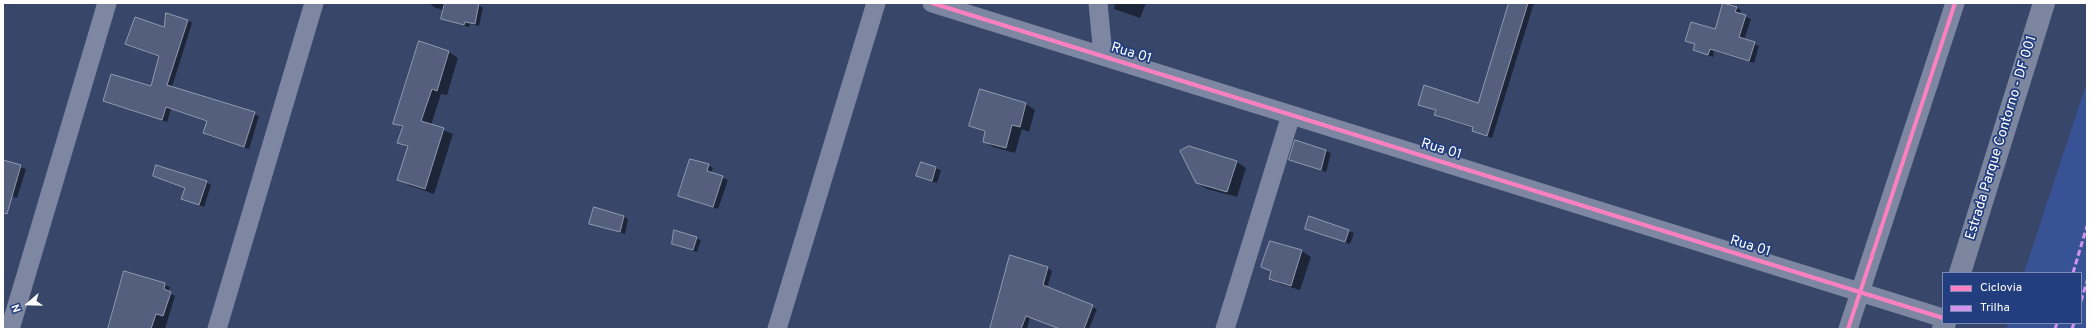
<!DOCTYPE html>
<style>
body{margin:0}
#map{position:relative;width:2090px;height:332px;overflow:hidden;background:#38466a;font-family:Overpass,sans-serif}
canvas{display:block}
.frame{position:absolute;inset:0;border:4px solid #fff;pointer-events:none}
.legend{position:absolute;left:1942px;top:272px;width:140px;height:52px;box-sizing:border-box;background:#233e7f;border:1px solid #7b8bb2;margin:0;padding:5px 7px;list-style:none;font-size:12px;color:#fff}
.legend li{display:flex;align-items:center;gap:8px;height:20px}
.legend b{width:20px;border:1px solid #7b8bb2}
.north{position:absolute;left:8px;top:284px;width:40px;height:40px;-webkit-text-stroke:3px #233e7f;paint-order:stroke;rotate:250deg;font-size:11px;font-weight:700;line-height:16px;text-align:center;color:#fff}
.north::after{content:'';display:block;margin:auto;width:14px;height:18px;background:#fff;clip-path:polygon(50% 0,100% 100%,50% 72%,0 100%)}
</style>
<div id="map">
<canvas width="2090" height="332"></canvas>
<div class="frame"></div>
<ul class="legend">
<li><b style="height:5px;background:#ff80c0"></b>Ciclovia</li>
<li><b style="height:5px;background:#d193ec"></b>Trilha</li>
</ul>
<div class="north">N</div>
</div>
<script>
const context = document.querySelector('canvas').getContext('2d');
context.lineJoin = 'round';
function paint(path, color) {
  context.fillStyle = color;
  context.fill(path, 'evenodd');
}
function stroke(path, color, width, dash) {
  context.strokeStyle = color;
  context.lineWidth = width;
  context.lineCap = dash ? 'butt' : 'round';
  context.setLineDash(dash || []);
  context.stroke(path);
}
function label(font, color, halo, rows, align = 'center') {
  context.font = font + ' Overpass,sans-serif';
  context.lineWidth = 3.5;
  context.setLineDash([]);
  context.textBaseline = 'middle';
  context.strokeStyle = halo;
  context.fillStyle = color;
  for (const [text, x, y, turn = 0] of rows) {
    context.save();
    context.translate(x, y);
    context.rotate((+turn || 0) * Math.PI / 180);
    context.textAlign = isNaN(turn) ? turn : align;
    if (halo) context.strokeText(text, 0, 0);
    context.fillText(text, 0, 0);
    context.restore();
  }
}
paint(new Path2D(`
 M2087,82V329H2006L2008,323H2081V273H2024Z`), '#375396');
paint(new Path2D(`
 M432,3H471L479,5L483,8L479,26L470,24L469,27L447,21L442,18L444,10L436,8L431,5Z
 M1115,3H1146L1140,18L1114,9Z
 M1512,3H1534L1492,138L1478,133L1473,130L1474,128L1440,118L1435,115L1437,111L1420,104H1479Z
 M1737,8L1741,10L1740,14L1751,19L1744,40L1759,46L1754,63L1714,51L1713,57L1699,52L1695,50L1696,44L1686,40L1715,31Z
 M188,20L192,23L172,87L259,116L249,149L209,136L204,133L208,122L171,109L167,122L104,100L152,87L159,57L126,44Z
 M449,52L458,58L447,95L441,94L431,125L453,134L434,194L408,185L399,179L409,148L398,142L403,128L395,123Z
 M981,90L1026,104L1035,110L1029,132L1022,129L1015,153L993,147L984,141L986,133L970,125Z
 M1295,141L1331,153L1326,172L1290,160Z
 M1189,147L1237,162L1246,168L1237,197L1207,189L1197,183Z
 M3,161L26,169L17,198L11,196L3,206Z
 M921,163L941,170L937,183L917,176Z
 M708,165L713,168L711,173L728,180L718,209L679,195Z
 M154,176L206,182L211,185L204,207L187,201L186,189Z
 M624,217L628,219L625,234L590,224Z
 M1310,218L1354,233L1350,244L1306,229Z
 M696,238L701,240L697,252L673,244Z
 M1302,251L1311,257L1300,290L1280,284L1270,278L1272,272L1262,267Z
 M1048,268L1052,271L1047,288L1097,309L1089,329H1061L1030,317L1027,329H991Z
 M125,272L170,287L168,292L175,296L165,329H108Z`), '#0007');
const building = new Path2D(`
 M445,3H479L475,24L465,22L464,25L441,19Z
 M1509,3H1528L1487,136L1472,131L1473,127L1434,115L1436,110L1418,105L1424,85L1478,103Z
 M1723,3L1737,7L1735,12L1746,15L1739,37L1755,42L1749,61L1710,49L1708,55L1693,50L1695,44L1685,41L1691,22L1715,29Z
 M166,13L188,20L167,85L255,112L244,147L203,133L207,121L166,107L162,120L103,101L111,74L151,86L159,56L125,44L135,17L164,27Z
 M419,41L449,51L437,91L432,89L421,121L444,128L425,189L397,180L408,146L397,143L403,126L393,124Z
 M980,89L1026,103L1020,127L1012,125L1006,148L983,142L985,131L969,126Z
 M1295,140L1326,150L1321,170L1289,160Z
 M1189,146L1237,161L1227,192L1196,183L1180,151Z
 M690,159L709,164L707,171L723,176L713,207L678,196Z
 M3,160L21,165L7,214L3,213Z
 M921,162L936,167L932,181L916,176Z
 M156,165L207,181L199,205L181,199L185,188L153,176Z
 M594,207L624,216L620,232L589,224Z
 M1309,216L1349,230L1345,242L1305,229Z
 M674,230L697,237L693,250L672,244Z
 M1270,241L1302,250L1291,286L1269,279L1271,271L1261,267Z
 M1010,255L1048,267L1043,285L1093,305L1084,329H1060L1026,316L1021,329H990Z
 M124,271L165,283L164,289L171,292L163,316L156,314L151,329H108Z`);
paint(building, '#535f7c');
stroke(building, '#919aaf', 1);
stroke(new Path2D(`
 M932,3L1943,318
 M1098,3L1103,56
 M10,329L107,3
 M217,329L314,3
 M777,329L876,3
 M1225,329L1291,115
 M1848,329L1955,3`), '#7d87a1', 19);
stroke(new Path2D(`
 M1960,273L2044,3
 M1943,329L1945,323`), '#7c869f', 22);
stroke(new Path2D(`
 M2073,273L2087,226
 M2081,301L2087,281
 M2055,329L2057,323
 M2072,329L2074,323`), '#d193ec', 3, [6, 3]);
stroke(new Path2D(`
 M932,3L1943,318
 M1848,329L1955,3`), '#ff80c0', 4);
label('14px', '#fff', '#233e7f', [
 ["Rua 01",1131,54,17],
 ["Estrada Parque Contorno - DF 001",2002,138,-73],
 ["Rua 01",1441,150,17],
 ["Rua 01",1750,247,17]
]);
</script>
